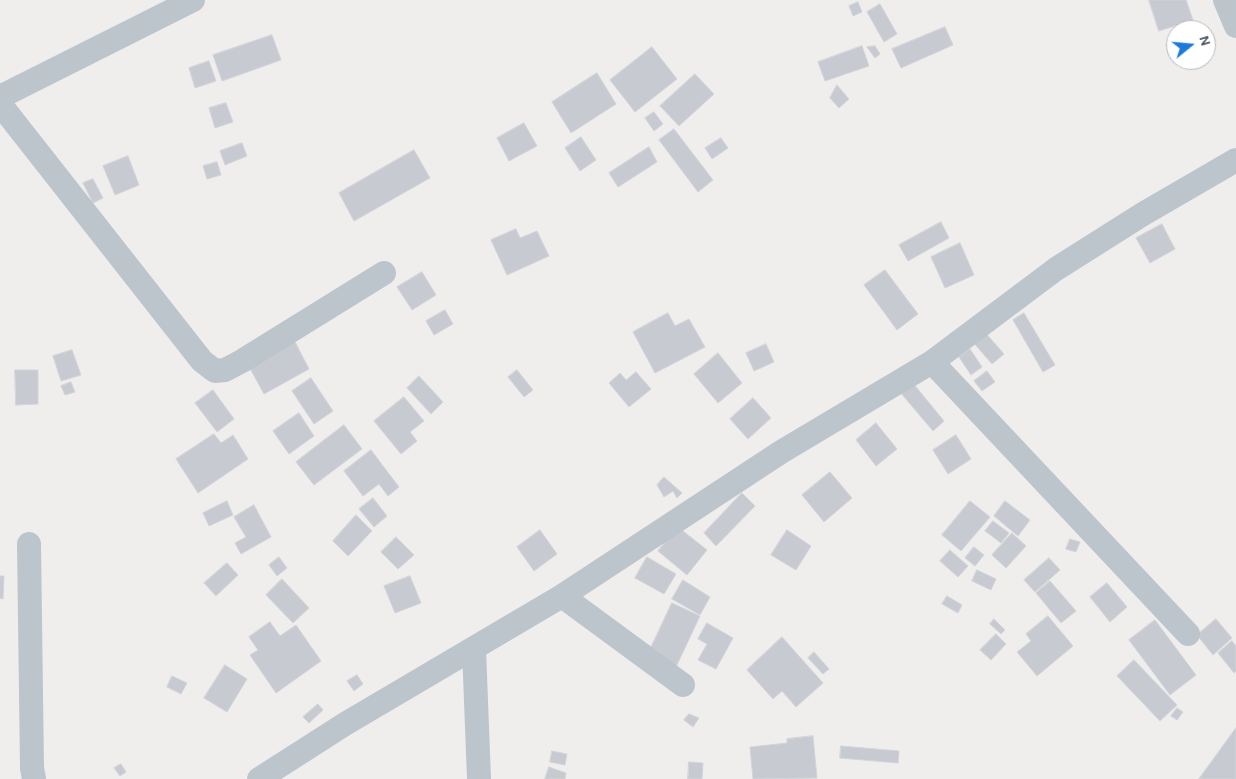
<!DOCTYPE html>
<style>
body{margin:0}
#map{position:relative;width:1236px;height:779px;overflow:hidden;background:#f0eded;font-family:Karla,sans-serif}
canvas{display:block}
.north{position:absolute;left:1166px;top:20px;width:50px;height:50px;box-sizing:border-box;background:#fff;border:1px solid #b5b9bd;border-radius:50%;rotate:73deg;font-size:14px;font-weight:700;line-height:20px;text-align:center;color:#46515a}
.north::after{content:'';display:block;margin:auto;width:18px;height:22px;background:#1d7ad9;clip-path:polygon(50% 0,100% 100%,50% 72%,0 100%)}
</style>
<div id="map">
<canvas width="1236" height="779"></canvas>
<div class="north">N</div>
</div>
<script>
const context = document.querySelector('canvas').getContext('2d');
context.lineJoin = 'round';
function paint(path, color) {
  context.fillStyle = color;
  context.fill(path, 'evenodd');
}
function stroke(path, color, width, dash) {
  context.strokeStyle = color;
  context.lineWidth = width;
  context.lineCap = dash ? 'butt' : 'round';
  context.setLineDash(dash || []);
  context.stroke(path);
}
const building = new Path2D(`
 M1149,0H1186L1193,20L1159,31Z
 M858,2L862,12L853,16L849,6Z
 M880,4L897,34L884,42L867,12Z
 M945,27L953,45L901,68L892,49Z
 M272,35L281,60L222,81L213,55Z
 M862,46L869,66L825,81L818,62Z
 M875,46L880,54L875,58L867,47Z
 M652,47L677,79L635,112L610,80Z
 M209,61L216,81L195,88L189,68Z
 M597,73L616,104L571,133L552,102Z
 M695,74L714,94L679,126L660,106Z
 M837,85L849,99L839,108L830,98Z
 M226,103L233,122L215,128L209,108Z
 M654,112L663,124L654,131L645,118Z
 M524,123L537,146L509,161L497,138Z
 M674,129L713,180L698,192L659,140Z
 M581,137L596,160L580,171L565,148Z
 M721,138L728,148L712,159L705,148Z
 M242,143L247,156L225,165L220,151Z
 M649,147L657,162L618,187L609,173Z
 M414,150L430,178L354,221L339,193Z
 M128,156L139,185L115,195L103,166Z
 M217,162L221,175L207,179L203,166Z
 M93,179L103,198L93,203L83,183Z
 M941,222L949,238L908,261L899,245Z
 M1162,224L1175,249L1150,263L1136,238Z
 M516,229L520,238L537,231L549,256L507,275L491,240Z
 M960,243L974,275L945,288L931,257Z
 M885,270L918,314L897,330L864,285Z
 M422,272L436,295L412,310L397,287Z
 M445,310L453,324L434,335L426,321Z
 M668,313L675,326L689,319L705,347L655,373L633,332Z
 M1024,313L1055,365L1043,372L1013,320Z
 M983,330L1004,354L992,364L972,341Z
 M292,336L309,369L264,394L246,361Z
 M766,344L774,362L754,371L746,353Z
 M970,349L982,367L971,375L959,357Z
 M72,350L81,375L61,381L53,356Z
 M718,353L742,383L718,403L694,374Z
 M15,370H38V404L16,405Z
 M517,370L533,390L524,397L508,377Z
 M987,371L995,382L982,391L974,381Z
 M636,372L651,389L629,407L609,383L620,373L626,380Z
 M419,376L443,402L431,414L407,388Z
 M311,378L333,411L314,424L292,391Z
 M71,382L75,392L65,395L61,386Z
 M912,382L944,421L933,431L900,392Z
 M213,390L234,419L217,432L195,403Z
 M404,397L424,421L410,432L417,441L401,454L374,421Z
 M753,398L771,418L748,439L730,419Z
 M299,413L314,436L289,454L273,431Z
 M876,423L897,449L876,466L856,440Z
 M344,425L362,449L314,485L296,462Z
 M214,434L221,443L233,435L248,459L198,493L176,459Z
 M956,435L971,459L948,474L933,450Z
 M371,450L399,487L388,496L379,484L363,496L344,471Z
 M830,472L852,498L824,522L802,495Z
 M664,477L682,493L677,498L673,491L664,497L657,485Z
 M742,493L755,506L716,546L704,533Z
 M373,498L387,516L374,527L359,509Z
 M227,501L233,515L209,526L203,513Z
 M970,501L990,517L961,551L942,535Z
 M1005,501L1030,520L1018,536L994,516Z
 M254,505L271,537L241,554L235,543L246,537L234,517Z
 M356,515L372,531L348,556L333,541Z
 M993,521L1009,533L1001,543L985,531Z
 M678,527L707,550L687,575L658,551Z
 M540,530L557,554L534,571L517,547Z
 M787,530L811,546L796,570L771,555Z
 M1012,533L1026,546L1006,568L992,555Z
 M396,537L414,555L398,569L381,552Z
 M1070,539L1080,542L1076,552L1066,549Z
 M974,547L984,555L975,566L965,558Z
 M950,550L968,566L958,577L940,561Z
 M279,557L287,568L277,576L269,565Z
 M647,557L676,574L664,594L635,578Z
 M1049,558L1060,570L1035,592L1024,580Z
 M227,563L238,575L216,596L204,583Z
 M977,570L996,579L991,590L972,581Z
 M0,576H4L3,599L0,598Z
 M410,576L421,603L395,613L384,586Z
 M282,579L309,608L293,623L266,595Z
 M683,580L710,597L700,615L672,599Z
 M1050,581L1076,611L1061,623L1036,593Z
 M1107,583L1127,607L1110,622L1090,597Z
 M947,596L962,605L958,613L942,604Z
 M672,603L700,616L676,667L648,654Z
 M1048,616L1073,646L1037,676L1017,652L1031,641L1026,634Z
 M994,619L1005,630L1001,634L990,624Z
 M1216,619L1232,638L1213,655L1197,635Z
 M1155,620L1196,675L1170,695L1129,640Z
 M270,622L280,636L296,625L321,661L276,693L250,655L258,650L249,637Z
 M707,623L733,638L716,669L698,660L707,644L698,639Z
 M996,634L1006,644L991,660L980,650Z
 M782,637L823,683L796,707L782,691L773,699L747,670Z
 M1232,641L1236,646V671L1234,673L1218,653Z
 M814,652L829,669L823,674L808,658Z
 M1134,660L1177,705L1160,721L1117,676Z
 M225,665L247,679L227,712L204,698Z
 M357,675L363,684L354,691L347,681Z
 M172,676L187,683L181,694L167,687Z
 M318,704L323,710L309,723L303,717Z
 M1177,708L1183,712L1177,720L1171,716Z
 M689,714L699,718L693,727L684,720Z
 M1236,728V779H1199Z
 M813,736L817,778L753,779L750,747L787,743V739Z
 M841,746L899,751L898,763L840,758Z
 M552,751L567,754L565,765L550,762Z
 M689,762L703,763L702,779H688Z
 M121,764L126,772L120,776L114,768Z
 M549,767L566,773L565,779H545Z`);
paint(building, '#c7cad0');
stroke(building, '#d1d4d9', 1);
stroke(new Path2D(`
 M1225,0L1236,26
 M0,97L193,0
 M0,104L202,361L215,371L225,370L242,361L384,273
 M932,362L1188,634
 M29,544L32,768L34,779
 M562,596L683,685
 M474,649L479,779
 M259,779L345,724L562,596L781,452L932,362L1056,269L1143,214L1236,160`), '#bcc5cc', 24);
</script>
